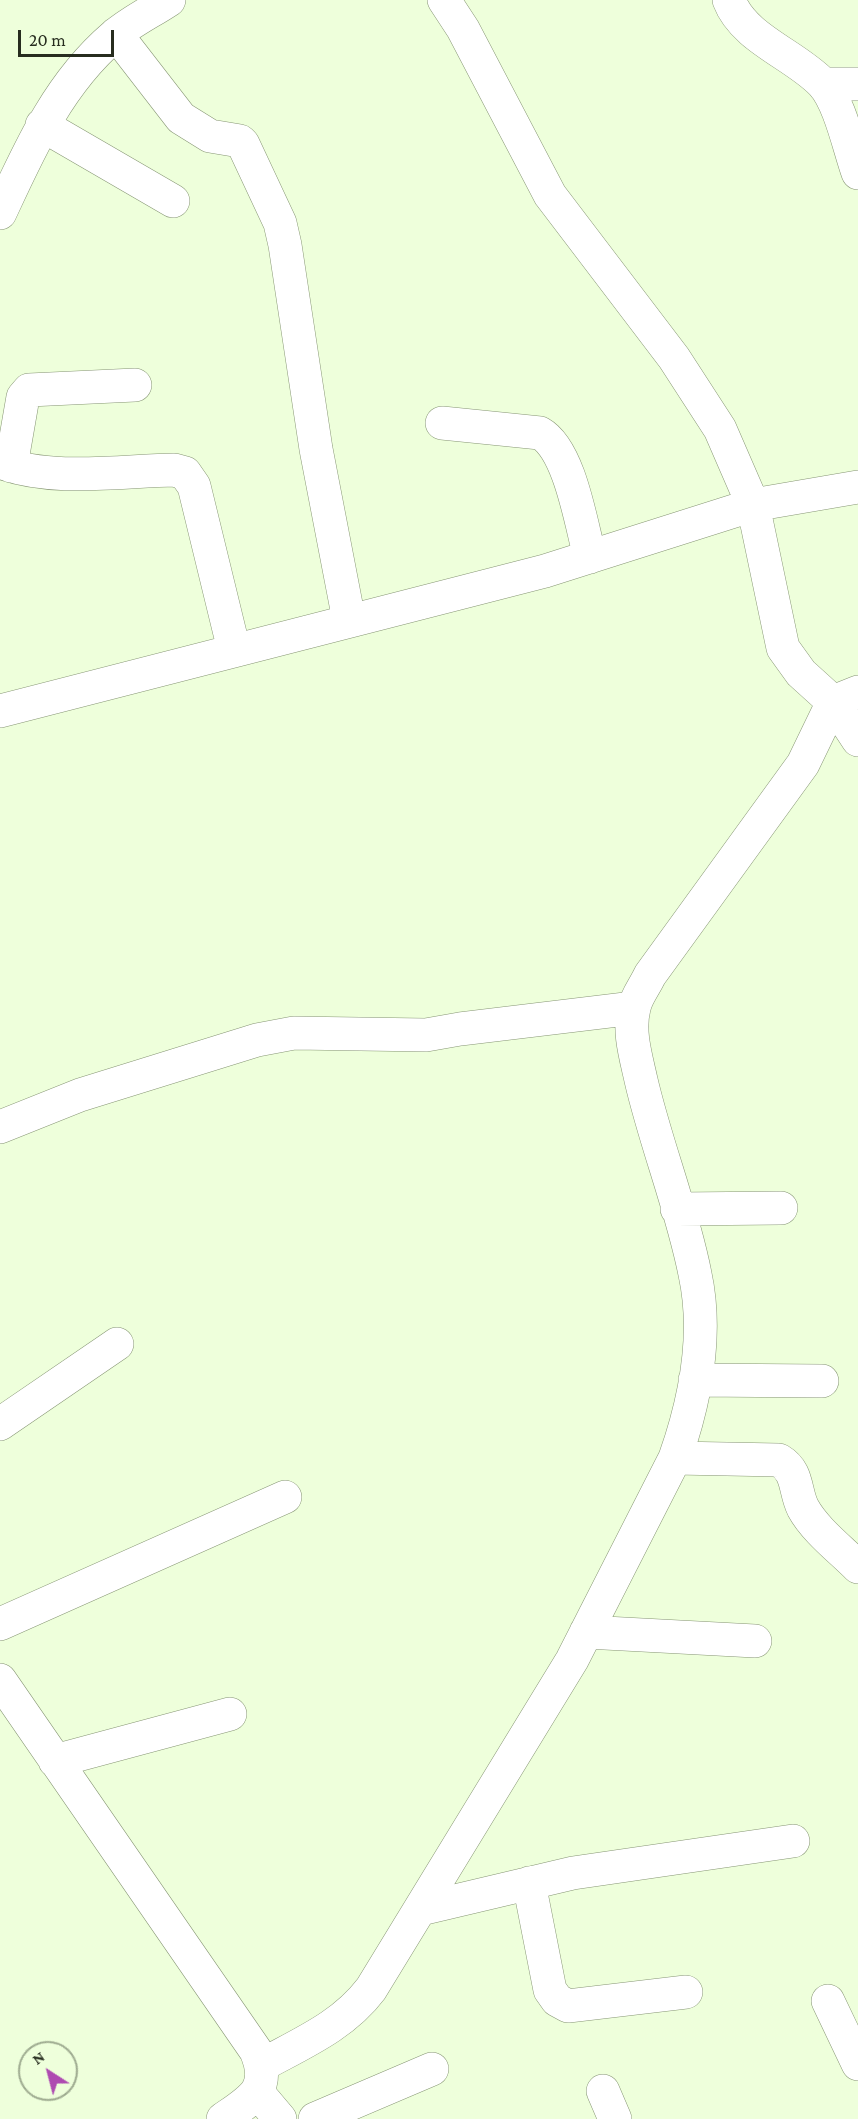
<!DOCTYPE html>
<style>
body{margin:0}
#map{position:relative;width:858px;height:2119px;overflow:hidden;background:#eeffdb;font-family:"Crimson Pro",serif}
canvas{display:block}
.north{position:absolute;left:18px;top:2041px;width:60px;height:60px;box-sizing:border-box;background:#eeffdb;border:2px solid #9eab90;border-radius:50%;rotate:324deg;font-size:16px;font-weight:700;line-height:24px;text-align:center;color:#272d1f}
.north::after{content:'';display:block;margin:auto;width:21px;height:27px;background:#ae4bb1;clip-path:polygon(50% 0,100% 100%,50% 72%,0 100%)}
.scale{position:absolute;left:18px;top:30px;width:96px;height:27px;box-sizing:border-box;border:3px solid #272d1f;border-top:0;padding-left:8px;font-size:18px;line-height:21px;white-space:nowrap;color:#272d1f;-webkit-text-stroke:4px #eeffdb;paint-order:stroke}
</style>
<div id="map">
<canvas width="858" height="2119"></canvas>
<div class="north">N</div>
<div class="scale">20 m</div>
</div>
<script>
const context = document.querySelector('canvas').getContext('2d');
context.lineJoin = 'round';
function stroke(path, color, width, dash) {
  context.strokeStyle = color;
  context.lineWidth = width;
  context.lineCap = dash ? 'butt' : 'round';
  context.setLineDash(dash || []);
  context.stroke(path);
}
const minor = new Path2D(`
 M444,0L463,29L550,195L674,358L720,429L753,505L783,648L801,673L833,702L858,740
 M729,0C744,39 794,54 822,83C840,102 849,148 858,173
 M116,34L181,118L210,136L240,141L243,144L280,223L285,245L316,449L349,620
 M823,84H858
 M42,125L173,201
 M0,213C30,148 59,83 114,36C130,22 151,12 169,0
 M442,423L540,433C570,450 581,524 590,557
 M0,462C50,482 121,471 174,470L185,473L194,486L234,650
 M11,466L23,397L29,390L135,385
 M0,711L545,571L753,505L858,487
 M0,1127L80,1095L257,1040L294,1033L426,1035L460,1029L634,1008
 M677,1209L781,1208
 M695,1380L822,1381
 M0,1424L117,1344
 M675,1458L779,1460C799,1472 794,1490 803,1508C815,1530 840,1549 858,1567
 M0,1624L285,1497
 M586,1632L755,1641
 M0,1680L256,2051C272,2089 252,2099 223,2119
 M55,1761L230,1714
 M529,1883L550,1990L557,2000L568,2006L686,1992
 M421,1909L573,1873L793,1841
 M828,2001L858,2064
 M262,2065C302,2043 343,2026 371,1989L572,1660L675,1458C695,1401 708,1334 695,1274C682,1208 656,1145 641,1080C636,1057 628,1032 634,1008C636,997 645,986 650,975L803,764L833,702L858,692
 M603,2091L615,2119
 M258,2093L280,2119
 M315,2119L432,2069`);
stroke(minor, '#879675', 34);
stroke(minor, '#fff', 33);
</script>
